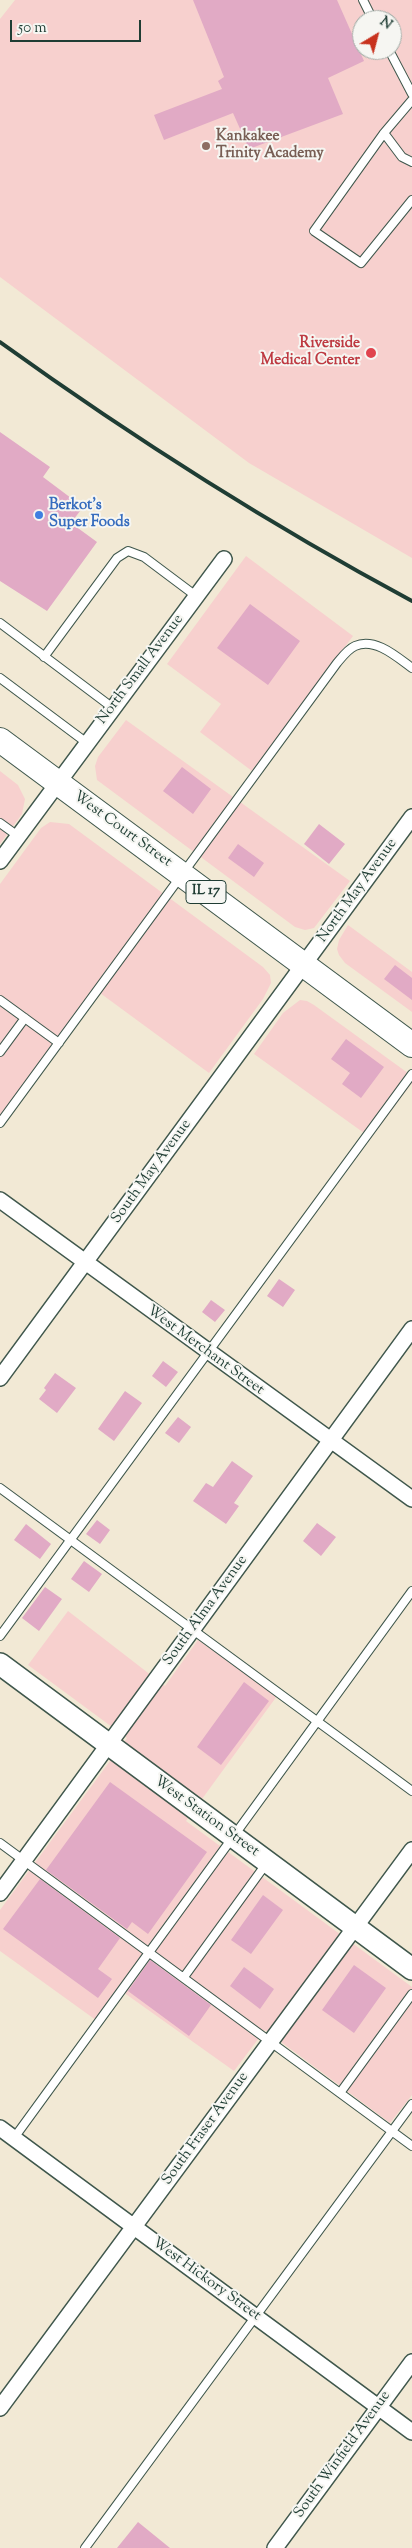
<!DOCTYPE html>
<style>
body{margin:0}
#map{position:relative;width:412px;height:2548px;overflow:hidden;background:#f2e9d5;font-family:"Sorts Mill Goudy",serif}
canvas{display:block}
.north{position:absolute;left:352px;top:10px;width:50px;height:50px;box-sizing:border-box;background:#f6f6f2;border:1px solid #a0aca6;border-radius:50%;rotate:37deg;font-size:14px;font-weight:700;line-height:20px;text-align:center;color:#1f3d34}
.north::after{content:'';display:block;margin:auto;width:18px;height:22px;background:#c8321e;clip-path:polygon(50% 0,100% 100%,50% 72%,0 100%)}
.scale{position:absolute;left:10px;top:20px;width:131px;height:22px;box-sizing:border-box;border:2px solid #1f3d34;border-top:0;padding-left:6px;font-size:15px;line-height:18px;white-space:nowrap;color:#1f3d34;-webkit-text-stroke:4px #f6f6f2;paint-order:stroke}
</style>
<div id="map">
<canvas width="412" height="2548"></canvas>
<div class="north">N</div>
<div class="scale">50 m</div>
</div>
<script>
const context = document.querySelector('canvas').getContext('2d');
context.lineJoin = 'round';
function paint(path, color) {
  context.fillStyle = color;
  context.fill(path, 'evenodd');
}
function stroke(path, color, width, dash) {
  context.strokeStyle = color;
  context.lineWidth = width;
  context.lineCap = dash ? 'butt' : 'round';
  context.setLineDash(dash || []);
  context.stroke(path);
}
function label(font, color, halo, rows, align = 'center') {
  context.font = font + ' "Sorts Mill Goudy",serif';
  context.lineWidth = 4;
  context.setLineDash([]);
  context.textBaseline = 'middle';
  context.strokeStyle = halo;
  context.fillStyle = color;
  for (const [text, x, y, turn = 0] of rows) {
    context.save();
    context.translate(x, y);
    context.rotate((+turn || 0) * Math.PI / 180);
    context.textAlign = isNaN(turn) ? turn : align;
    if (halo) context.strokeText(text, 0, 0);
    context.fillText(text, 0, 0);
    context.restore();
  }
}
paint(new Path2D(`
 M15,0H412V558L249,463L0,277V19ZM362,20H392V50H362Z
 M246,556L353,636L252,771L200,732L221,704L167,664Z
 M126,720L350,881L314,928L305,930L295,927L97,780L95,766L98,757Z
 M0,771L18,785L25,799L22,814L0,844Z
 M50,822L69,824L263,967L270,975L271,983L263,999L209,1073L100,993L0,1126V884L41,828Z
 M348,925L412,972V1012L345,963L339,955L337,949L339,940Z
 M300,1000L307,1001L314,1005L412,1076V1083L371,1138L254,1054L283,1013Z
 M68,1611L165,1686L198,1640L277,1696L186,1821L412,1987V2095L390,2123L265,2030L234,2071L123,1992L100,2023L0,1951V1910L127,1738L28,1665Z`), '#f7d0ce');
paint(new Path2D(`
 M193,0H337L364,61L328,78L343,114L249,149L233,113L164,140L154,115L222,89L218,81L224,77Z
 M0,432L50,467L43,477L83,507L71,523L97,542L47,611L0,581Z
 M250,604L300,641L268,685L217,648Z
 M182,767L211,789L193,814L163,791Z
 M319,824L345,844L329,864L304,844Z
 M238,844L264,863L254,877L228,858Z
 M395,965L412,978V1000L384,979Z
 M346,1039L384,1067L361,1098L342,1084L350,1073L331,1059Z
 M279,1279L295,1290L283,1307L267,1296Z
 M211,1300L225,1310L215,1322L202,1312Z
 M163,1361L178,1372L166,1387L152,1376Z
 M55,1373L76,1388L57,1413L39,1399L46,1390L44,1388Z
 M125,1391L142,1403L114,1441L98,1429Z
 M178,1417L191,1427L179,1443L165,1433Z
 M232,1461L253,1476L234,1503L239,1506L226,1524L193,1501L206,1483L213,1487Z
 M97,1520L110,1530L100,1544L86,1534Z
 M317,1523L336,1537L321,1556L303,1541Z
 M26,1524L51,1544L40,1559L14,1540Z
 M84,1561L102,1574L89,1592L71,1579Z
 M45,1587L62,1599L39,1631L22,1618Z
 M244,1682L269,1701L221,1765L197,1747Z
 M110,1782L207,1852L148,1934L132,1922L127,1929L46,1870Z
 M40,1879L120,1938L98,1969L112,1979L98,1998L3,1929Z
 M263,1895L283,1910L251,1954L231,1940Z
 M150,1960L211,2005L189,2036L128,1991Z
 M354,1965L386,1988L354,2033L322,2010Z
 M244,1967L274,1989L260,2009L230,1986Z
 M138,2522L170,2548H117Z`), '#e1aac5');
const lane = new Path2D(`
 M363,0L373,20
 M389,50L412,94
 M412,100L384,133L314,231L361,263L412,200
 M384,133L402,157L412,162
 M0,623L113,708
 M44,657L117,558L128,551L144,557L196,596
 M0,678L87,743
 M0,823L18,836
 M0,1000L59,1043
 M0,1052L25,1018
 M0,1123L337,663C342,657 348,649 355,646C375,637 397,657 412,668
 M0,1488L412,1791
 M0,1636L412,1074
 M0,1843L412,2146
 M184,1977L266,1864
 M340,2093L412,1994
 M14,2138L412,1591
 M85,2548L412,2104`);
const street = new Path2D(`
 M0,861L224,559
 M0,1200L412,1499
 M0,1378L412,817
 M0,1893L412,1329
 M0,2128L412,2432
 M0,2408L412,1850
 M275,2548L412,2362`);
const secondary = new Path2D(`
 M0,1664L412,1969`);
const primary = new Path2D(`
 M0,740L412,1045`);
stroke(lane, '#3f574c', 10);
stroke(street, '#3f574c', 18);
stroke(secondary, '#3f574c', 24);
stroke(primary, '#3f574c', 26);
stroke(lane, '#fff', 8);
stroke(street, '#fff', 15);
stroke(secondary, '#fff', 21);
stroke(primary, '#fff', 24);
stroke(new Path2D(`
 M0,342C132,437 269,524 412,601`), '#1f3d34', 4);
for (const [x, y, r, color] of [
 [206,146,5,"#8d6e63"],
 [371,353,6,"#e0444e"],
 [39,515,5,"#3f7fe0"]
]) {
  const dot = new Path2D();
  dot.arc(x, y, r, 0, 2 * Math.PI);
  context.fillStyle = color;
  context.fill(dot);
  stroke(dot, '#f6f6f2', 2);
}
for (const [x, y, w] of [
 [206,892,40]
]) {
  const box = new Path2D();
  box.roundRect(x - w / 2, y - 11.5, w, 23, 4);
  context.fillStyle = '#f6f6f2';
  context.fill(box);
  stroke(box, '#1f3d34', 1);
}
label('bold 14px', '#1f3d34', null, [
 ["IL 17",206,892]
]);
label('bold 15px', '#785e54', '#f6f6f2', [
 ["Kankakee",216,137],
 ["Trinity Academy",216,154]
], 'left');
label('bold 15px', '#be3a42', '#f6f6f2', [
 ["Riverside",360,344],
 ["Medical Center",360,361]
], 'right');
label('bold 15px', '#366cbe', '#f6f6f2', [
 ["Berkot's",49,506],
 ["Super Foods",49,523]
], 'left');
label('15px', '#1f3d34', '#f6f6f2', [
 ["North Small Avenue",141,670,-53],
 ["West Court Street",122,830,36],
 ["North May Avenue",358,891,-54],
 ["South May Avenue",152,1172,-54],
 ["West Merchant Street",205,1351,36],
 ["South Alma Avenue",206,1611,-54],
 ["West Station Street",206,1817,36],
 ["South Fraser Avenue",206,2129,-54],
 ["West Hickory Street",206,2280,36],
 ["South Winfield Avenue",343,2455,-54]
]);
</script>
